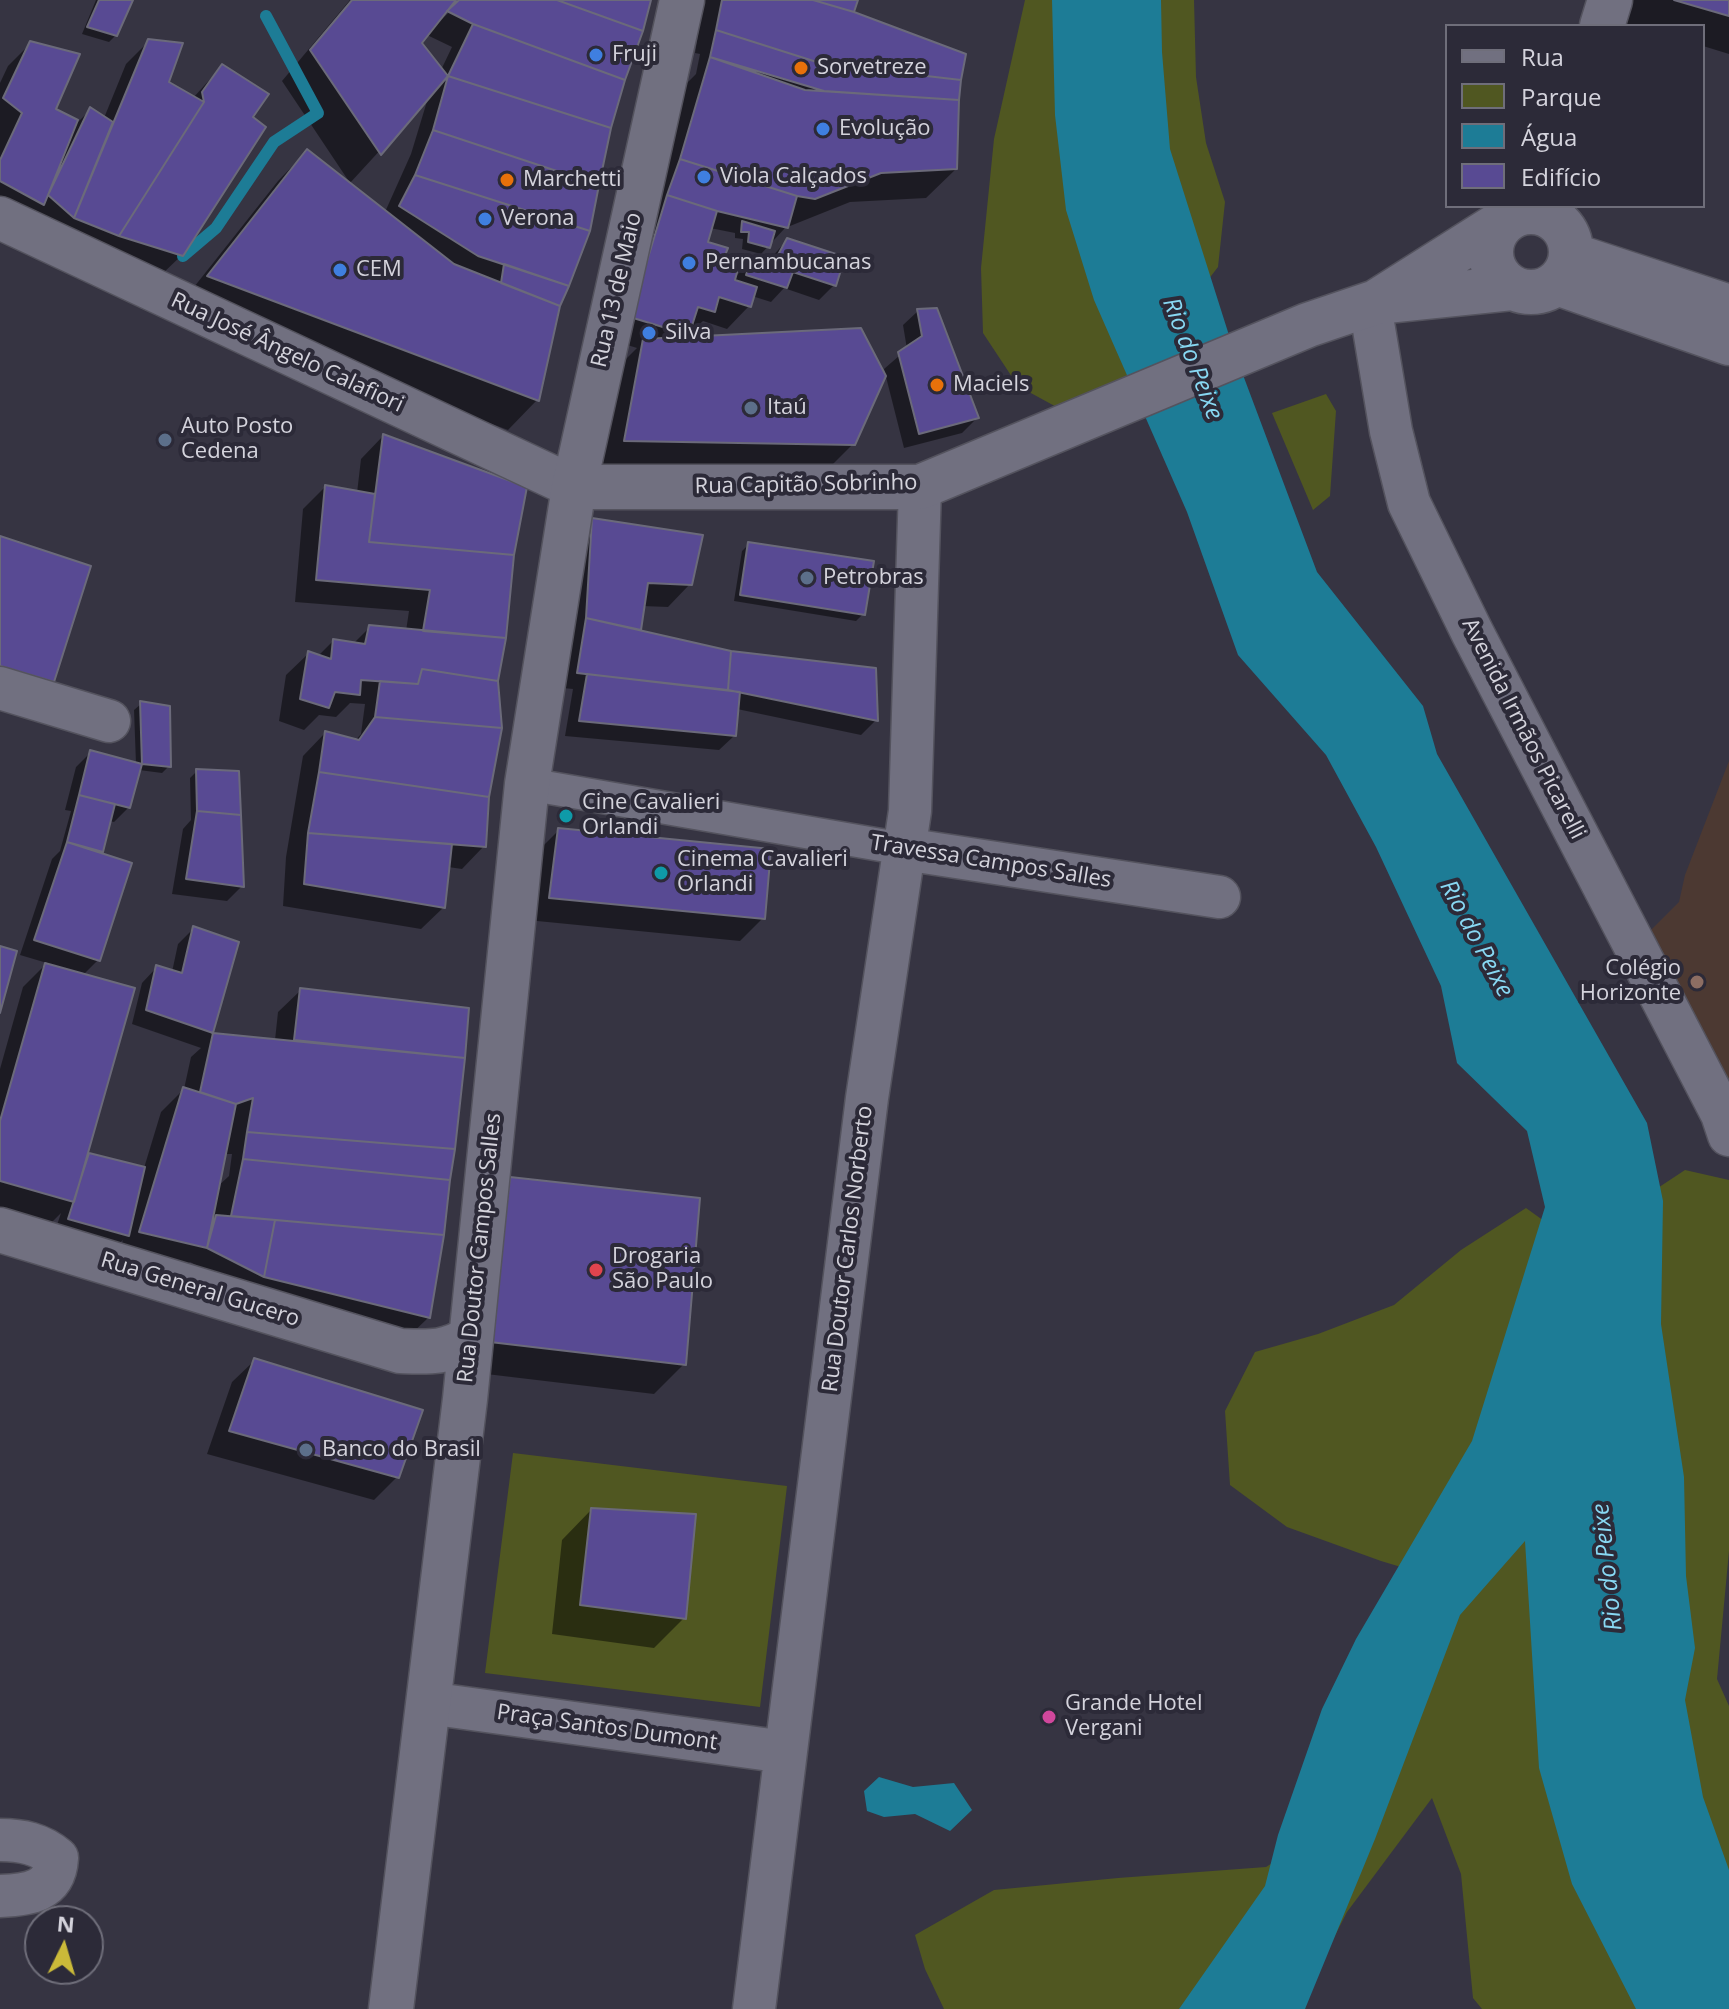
<!DOCTYPE html>
<meta charset="utf-8">
<style>
body{margin:0}
#map{position:relative;width:1729px;height:2009px;overflow:hidden;background:#363442;font-family:"Open Sans",sans-serif}
canvas{display:block}
.legend{position:absolute;left:1445px;top:24px;width:260px;height:184px;box-sizing:border-box;background:#2c2a38;border:2px solid #6f6e7a;margin:0;padding:10px 14px;list-style:none;font-size:24px;color:#d4d3dc}
.legend li{display:flex;align-items:center;gap:16px;height:40px}
.legend b{width:40px;border:2px solid #6f6e7a}
.north{position:absolute;left:24px;top:1905px;width:80px;height:80px;box-sizing:border-box;background:#2c2a38;border:2px solid #6f6e7a;border-radius:50%;rotate:5deg;font-size:22px;font-weight:700;line-height:32px;text-align:center;color:#d4d3dc}
.north::after{content:'';display:block;margin:auto;width:28px;height:36px;background:#cbba39;clip-path:polygon(50% 0,100% 100%,50% 72%,0 100%)}
</style>
<div id="map">
<canvas width="1729" height="2009"></canvas>
<ul class="legend">
<li><b style="height:10px;background:#717080"></b>Rua</li>
<li><b style="height:22px;background:#505721"></b>Parque</li>
<li><b style="height:22px;background:#1d7c96"></b>Água</li>
<li><b style="height:22px;background:#584a93"></b>Edifício</li>
</ul>
<div class="north">N</div>
</div>
<script>
const context = document.querySelector('canvas').getContext('2d');
context.lineJoin = 'round';
function paint(path, color) {
  context.fillStyle = color;
  context.fill(path, 'evenodd');
}
function stroke(path, color, width, dash) {
  context.strokeStyle = color;
  context.lineWidth = width;
  context.lineCap = dash ? 'butt' : 'round';
  context.setLineDash(dash || []);
  context.stroke(path);
}
function label(font, color, halo, rows, align = 'center') {
  context.font = font + ' "Open Sans",sans-serif';
  context.lineWidth = 8;
  context.setLineDash([]);
  context.textBaseline = 'middle';
  context.strokeStyle = halo;
  context.fillStyle = color;
  for (const [text, x, y, turn = 0] of rows) {
    context.save();
    context.translate(x, y);
    context.rotate((+turn || 0) * Math.PI / 180);
    context.textAlign = isNaN(turn) ? turn : align;
    if (halo) context.strokeText(text, 0, 0);
    context.fillText(text, 0, 0);
    context.restore();
  }
}
paint(new Path2D(`
 M1729,761V1119L1642,939L1679,902L1685,875Z`), '#4c3932');
paint(new Path2D(`
 M1025,0H1194L1196,77L1206,143L1225,202L1218,267L1171,328L1125,380L1073,416L1018,386L983,333L981,268L994,139Z
 M1326,394L1336,411L1330,496L1313,510L1272,413Z
 M1685,1170L1729,1180V1551L1717,1679L1729,1706V2009H1482L1473,1998L1461,1874L1432,1798L1347,1912L1317,1971L1305,2009H944L925,1969L915,1935L994,1890L1118,1878L1266,1867L1331,1825L1441,1579L1381,1561L1287,1527L1230,1485L1225,1411L1255,1352L1318,1334L1394,1305L1461,1250L1526,1208L1583,1249L1632,1205Z
 M513,1453L787,1486L760,1707L485,1673Z`), '#505721');
paint(new Path2D(`
 M1052,0H1161L1162,52L1170,149L1234,351L1317,572L1423,706L1437,754L1647,1123L1663,1201L1661,1324L1684,1477L1686,1576L1695,1648L1685,1700L1703,1797L1729,1870V2009H1636L1572,1884L1539,1768L1525,1541L1460,1615L1375,1839L1305,2009H1179L1265,1886L1278,1835L1322,1709L1356,1639L1472,1441L1545,1207L1527,1131L1457,1063L1441,986L1376,847L1326,755L1238,655L1187,512L1094,300L1066,210L1055,115Z
 M879,1777L913,1787L954,1783L972,1810L950,1831L915,1814L884,1817L867,1811L864,1791Z`), '#1d7c96');
paint(new Path2D(`
 M96,0H131L116,35L109,42L82,34Z
 M350,0H453L440,17L442,19L462,0H649L609,127L558,305L537,400L508,430L179,306L278,181L307,151L385,212L411,154L428,98L350,183L282,81ZM427,35L452,47L441,70L420,43Z
 M704,0H855L852,13L956,100V169L926,198L850,202L785,228L761,254L742,249L743,239L735,238V233L710,228L706,243L733,279L752,260L771,258L787,240L834,285L819,300L784,288L771,302L752,296L749,306L727,329L703,321L683,339L853,444L823,474L595,469L614,371L637,348L608,339L681,89L696,74L700,54L695,53Z
 M1606,0H1729V54L1703,46V26H1634L1601,16Z
 M149,41L167,83L193,98L222,66L251,118L182,255L159,277L0,216V83L8,66L31,43L54,110L78,122L90,110L104,118L126,64Z
 M918,311L977,418L962,433L904,448L884,369L907,349L903,325Z
 M383,436L512,554L496,680L484,846L462,869L448,867L444,907L421,929L283,906L286,857L303,756L325,733L355,741L361,734L365,704L350,703L336,717L319,715L304,730L279,721L286,675L309,653L318,656L333,641L353,644L370,627L406,631L409,611L295,602L303,509L325,487L357,493L361,459Z
 M593,521L690,584L668,607L642,606L639,629L636,632L876,720L861,735L737,709L734,736L719,750L565,736L573,689L563,688L571,543Z
 M749,544L863,614L856,621L734,601L742,551Z
 M141,704L169,766L162,773L139,770L129,807L114,822L109,821L98,854V960L83,975L84,1161L89,1156L144,1168L161,1112L184,1089L191,1057L201,1048L132,1024L142,983L156,968L172,972L178,944L193,929L237,943L211,1034L275,1040L278,1012L301,990L467,1010L453,1149L428,1318L405,1340L244,1289L190,1262L182,1270L118,1255L123,1240L112,1250L54,1234L61,1213L50,1224L0,1209V1069L23,987L47,963L20,955L52,859L60,851L71,811L65,810L76,767L91,752L136,764L134,710ZM224,1154H232L229,1176L217,1187Z
 M197,771L242,886L227,901L172,894L183,829L191,820L190,778Z
 M559,830L763,918L740,941L527,920L536,853Z
 M511,1179L684,1364L654,1394L461,1371L481,1208Z
 M255,1360L397,1477L374,1500L207,1454L232,1382Z
 M591,1510L684,1618L654,1648L552,1634L562,1540Z`), '#0007');
stroke(new Path2D(`
 M183,256L216,228L274,142L318,113L266,16`), '#1d7c96', 12);
const building = new Path2D(`
 M99,0H133L117,36L87,27Z
 M352,0H456L422,43L448,76L381,155L310,50Z
 M459,0H557L643,31L625,80L473,24L447,11Z
 M557,0H651L643,31Z
 M722,0H813L854,12L966,54L961,80L823,64L716,30Z
 M813,0H858L854,12Z
 M1674,0H1729V16Z
 M473,24L625,80L611,128L448,76Z
 M716,30L823,64L961,80L959,100L824,91L710,57Z
 M148,39L183,43L169,82L204,102L119,236L74,218Z
 M30,41L80,54L56,109L78,120L44,205L0,181V160L22,113L3,98Z
 M710,57L805,90L959,100L957,169L881,173L815,199L797,196L680,159Z
 M222,64L269,94L253,117L266,127L183,256L119,236L204,102L202,92Z
 M448,76L611,128L599,185L433,130Z
 M90,107L113,122L74,218L48,195Z
 M433,130L599,185L590,231L415,175Z
 M307,149L454,264L560,306L539,401L207,276Z
 M680,159L797,196L788,228L717,211L667,195Z
 M415,175L590,231L569,286L478,256L399,206Z
 M667,195L717,211L708,242L728,248L723,260L739,265L735,280L757,287L751,307L719,297L715,312L698,307L689,335L630,317Z
 M742,221L775,231L770,248L748,242L749,232H741Z
 M787,238L845,257L836,286L793,272L787,288L746,275L751,259L778,255Z
 M504,264L569,286L560,306L501,283Z
 M937,308L979,418L919,434L898,352L922,336L917,309Z
 M861,328L886,376L855,445L624,441L643,339Z
 M383,434L527,487L514,555L369,542Z
 M325,485L375,494L369,542L514,555L506,638L423,631L430,590L316,580Z
 M592,518L703,535L692,585L648,583L641,630L586,618Z
 M0,536L91,566L54,682L0,666Z
 M748,542L874,561L865,615L740,595Z
 M586,618L731,651L728,690L577,673Z
 M369,625L506,638L498,681L422,669L418,684L361,680L360,695L335,692L329,708L300,699L308,651L331,659L333,639L365,644Z
 M731,651L876,668L878,721L728,690Z
 M422,669L498,681L502,728L375,717L380,681L418,684Z
 M587,674L740,692L736,736L579,721Z
 M140,701L170,706L171,767L142,764Z
 M375,717L502,728L489,797L319,772L325,731L359,740Z
 M90,750L142,764L130,808L79,795Z
 M196,769L239,771L241,815L197,811Z
 M319,772L489,797L486,847L308,833Z
 M79,795L115,804L103,852L67,842Z
 M197,811L241,815L244,887L186,879Z
 M558,828L771,849L765,919L549,898Z
 M308,833L452,844L445,908L304,884Z
 M67,842L132,863L100,961L34,940Z
 M193,926L239,942L213,1033L146,1010L156,965L182,973Z
 M0,946L17,951L0,1013Z
 M45,963L135,988L74,1202L0,1181V1121Z
 M300,988L469,1008L465,1058L294,1040Z
 M213,1033L465,1058L455,1149L247,1132L253,1098L236,1104L200,1092Z
 M183,1087L236,1104L207,1248L139,1232Z
 M247,1132L455,1149L450,1180L243,1159Z
 M89,1153L145,1167L129,1236L68,1219Z
 M243,1159L450,1180L444,1235L231,1216Z
 M510,1177L700,1198L686,1365L490,1342Z
 M216,1215L275,1220L264,1277L207,1248Z
 M275,1220L444,1235L430,1318L264,1277Z
 M254,1358L423,1410L399,1478L229,1431Z
 M591,1508L696,1514L686,1619L580,1605Z`);
paint(building, '#584a93');
stroke(building, '#6b6a7a', 2);
const pedestrian = new Path2D(`
 M527,784L904,849`);
const minor = new Path2D(`
 M0,218L574,487
 M1370,305L1391,431L1409,503L1472,632L1722,1114L1729,1135
 M0,688L109,721
 M904,849L1219,897
 M428,1703L785,1752
 M0,1840C22,1840 40,1844 57,1858C55,1892 28,1895 0,1896
 M754,2009L867,1098L910,811L920,487`);
const tertiary = new Path2D(`
 M1602,26L1610,0
 M1491 252a40 40 0 1 1 80 0a40 40 0 1 1-80 0Z
 M1571,255L1729,307
 M1557,283L1729,343
 M1386,301L1512,288
 M574,487H920L1308,325L1376,302L1504,221
 M0,1230L400,1351C427,1352 448,1354 471,1337
 M391,2009L465,1399L527,784L574,487L682,0`);
stroke(pedestrian, '#54535e', 35);
stroke(minor, '#54535e', 45);
stroke(tertiary, '#54535e', 47);
stroke(pedestrian, '#717080', 32);
stroke(minor, '#717080', 42);
stroke(tertiary, '#717080', 44);
for (const [x, y, r, color] of [
 [596,55,8,"#3f7fe0"],
 [801,68,8,"#e8710a"],
 [823,129,8,"#3f7fe0"],
 [704,177,8,"#3f7fe0"],
 [507,180,8,"#e8710a"],
 [485,219,8,"#3f7fe0"],
 [689,263,8,"#3f7fe0"],
 [340,270,8,"#3f7fe0"],
 [649,333,8,"#3f7fe0"],
 [937,385,8,"#e8710a"],
 [751,408,8,"#5c6f8a"],
 [165,440,8,"#5c6f8a"],
 [807,578,8,"#5c6f8a"],
 [566,816,8,"#0f9aa8"],
 [661,873,8,"#0f9aa8"],
 [1697,982,8,"#8d6e63"],
 [596,1270,8,"#e0444e"],
 [306,1450,8,"#5c6f8a"],
 [1049,1717,8,"#d1479c"]
]) {
  const dot = new Path2D();
  dot.arc(x, y, r, 0, 2 * Math.PI);
  context.fillStyle = color;
  context.fill(dot);
  stroke(dot, '#2c2a38', 3);
}
label('22px', '#d4d3dc', '#2c2a38', [
 ["Fruji",612,55],
 ["Sorvetreze",817,68],
 ["Evolução",839,129],
 ["Viola Calçados",720,177],
 ["Marchetti",523,180],
 ["Verona",501,219],
 ["Pernambucanas",705,263],
 ["CEM",356,270],
 ["Silva",665,333],
 ["Maciels",953,385],
 ["Itaú",767,408],
 ["Auto Posto",181,427],
 ["Cedena",181,452],
 ["Petrobras",823,578],
 ["Cine Cavalieri",582,803],
 ["Orlandi",582,828],
 ["Cinema Cavalieri",677,860],
 ["Orlandi",677,885],
 ["Colégio",1681,969,"right"],
 ["Horizonte",1681,994,"right"],
 ["Drogaria",612,1257],
 ["São Paulo",612,1282],
 ["Banco do Brasil",322,1450],
 ["Grande Hotel",1065,1704],
 ["Vergani",1065,1729]
], 'left');
label('22px', '#d4d3dc', '#2c2a38', [
 ["Rua 13 de Maio",617,290,-77],
 ["Rua José Ângelo Calafiori",287,353,25],
 ["Rua Capitão Sobrinho",806,485,-1],
 ["Avenida Irmãos Picarelli",1523,729,63],
 ["Travessa Campos Salles",991,862,9],
 ["Rua Doutor Campos Salles",480,1248,-84],
 ["Rua Doutor Carlos Norberto",848,1249,-83],
 ["Rua General Gucero",200,1290,17],
 ["Praça Santos Dumont",607,1728,8]
]);
label('italic 24px', '#88d8f3', '#2c2a38', [
 ["Rio do Peixe",1192,359,69],
 ["Rio do Peixe",1476,939,62],
 ["Rio do Peixe",1608,1567,-96]
]);
</script>
